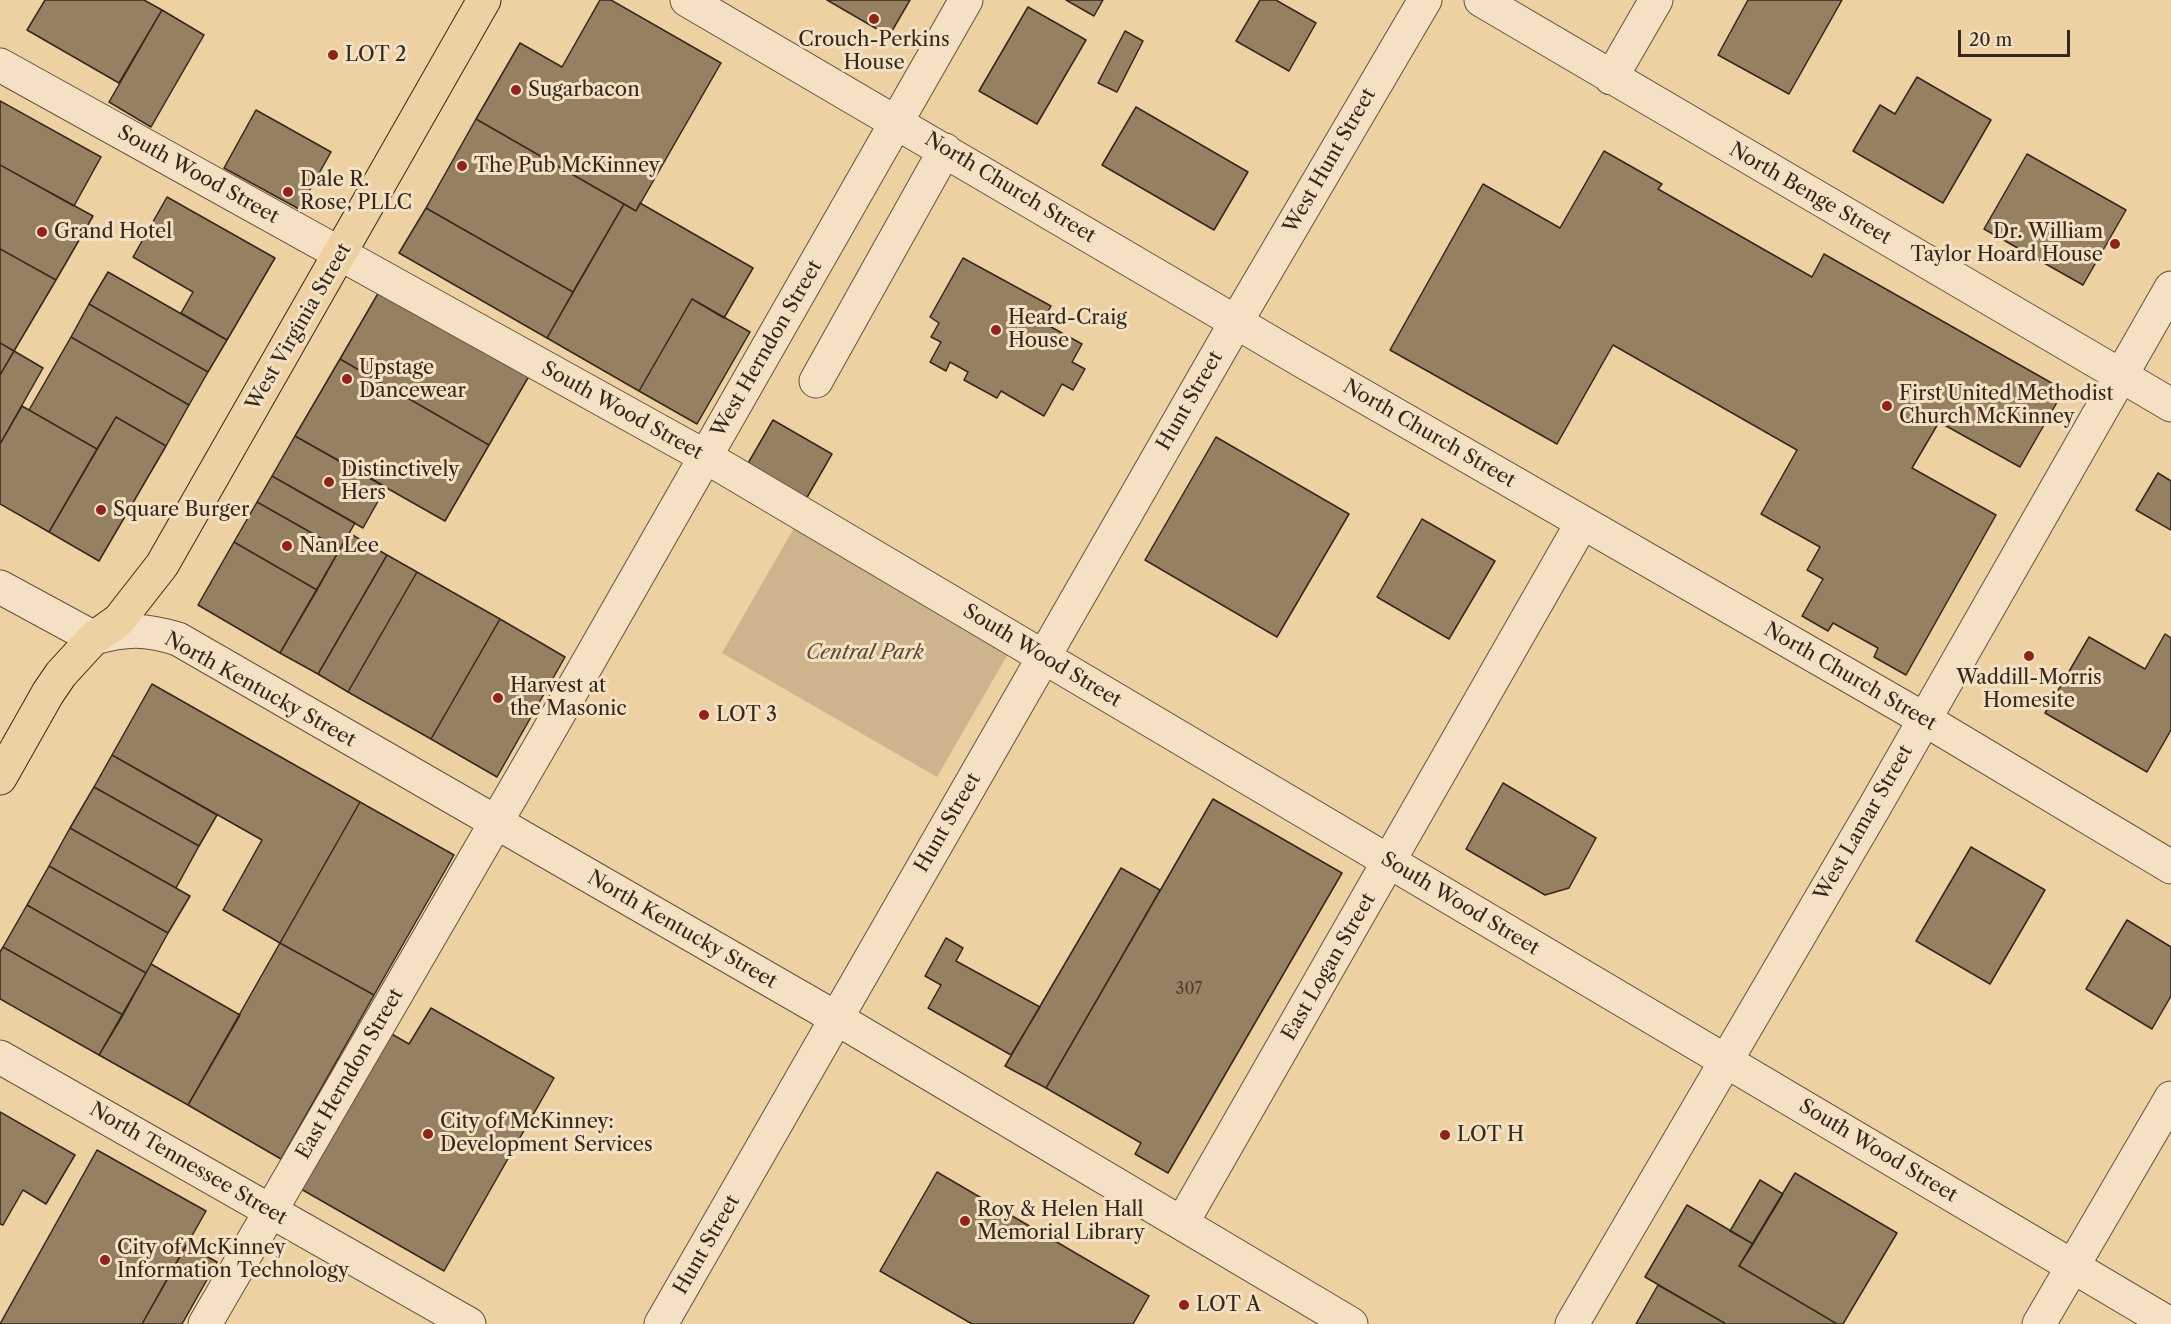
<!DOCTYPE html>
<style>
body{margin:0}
#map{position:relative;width:2171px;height:1324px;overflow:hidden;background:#eed1a3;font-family:"Libre Caslon Text",serif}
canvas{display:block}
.scale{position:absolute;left:1958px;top:30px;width:112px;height:27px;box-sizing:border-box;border:3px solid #34281c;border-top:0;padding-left:8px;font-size:18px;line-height:21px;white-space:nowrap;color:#34281c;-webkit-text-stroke:4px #f4e1c3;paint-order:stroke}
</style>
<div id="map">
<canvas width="2171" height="1324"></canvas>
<div class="scale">20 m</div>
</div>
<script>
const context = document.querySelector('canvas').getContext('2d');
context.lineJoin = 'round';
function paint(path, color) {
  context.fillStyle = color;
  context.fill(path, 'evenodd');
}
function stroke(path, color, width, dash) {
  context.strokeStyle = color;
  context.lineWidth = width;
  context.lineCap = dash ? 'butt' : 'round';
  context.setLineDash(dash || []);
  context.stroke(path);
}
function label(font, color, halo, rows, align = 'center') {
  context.font = font + ' "Libre Caslon Text",serif';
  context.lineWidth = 6;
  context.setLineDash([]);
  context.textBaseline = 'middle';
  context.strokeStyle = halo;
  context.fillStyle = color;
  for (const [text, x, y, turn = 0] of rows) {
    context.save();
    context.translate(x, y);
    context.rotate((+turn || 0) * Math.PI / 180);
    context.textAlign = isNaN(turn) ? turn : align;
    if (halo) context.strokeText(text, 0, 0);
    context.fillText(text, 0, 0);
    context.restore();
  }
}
paint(new Path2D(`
 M794,528L1009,652L937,777L722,653Z`), '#ceb48c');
const building = new Path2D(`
 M45,0H144L162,10L119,83L27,30Z
 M600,0H611L721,63L636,211L476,119L520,43L562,67Z
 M827,0H910L889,36Z
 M1066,0H1103L1094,16Z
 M1260,0H1276L1316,23L1289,71L1236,41Z
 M1748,0H1842L1789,94L1718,55Z
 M1028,7L1086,40L1037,124L979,91Z
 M162,10L204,35L151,127L109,102Z
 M1125,31L1143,41L1117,92L1098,83Z
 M1917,77L1991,120L1943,203L1853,151L1880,105L1895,114Z
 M0,101L101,157L74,206L0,165Z
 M1136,107L1248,172L1214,230L1102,165Z
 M256,110L331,152L299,209L224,168Z
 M476,119L624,204L573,292L426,208Z
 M1604,151L1662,184L1658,189L1812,277L1824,254L2064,390L2020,467L1939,422L1912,468L1996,515L1906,675L1874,657L1878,648L1833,623L1828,631L1802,616L1823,579L1807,570L1820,547L1761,514L1797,450L1613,345L1557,444L1390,350L1483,184L1560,228Z
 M2027,154L2126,210L2083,285L1984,229Z
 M0,165L93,216L56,280L0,249Z
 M167,197L275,258L227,340L181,313L193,292L133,257Z
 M640,203L753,268L724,318L692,299L639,391L547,338L624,204L636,211Z
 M426,208L573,292L547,338L399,253Z
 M0,249L56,280L14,351L0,343Z
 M963,258L1051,306L1042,322L1082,344L1072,362L1085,369L1073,390L1062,384L1044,416L1001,391L997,398L964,380L968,372L950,362L946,371L930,362L941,342L931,337L939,323L930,317Z
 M108,272L227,340L208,372L89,304Z
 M380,290L529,376L489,445L340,359Z
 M692,299L750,332L697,424L639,391Z
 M89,304L208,372L189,405L71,337Z
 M71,337L189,405L166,446L116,417L97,449L29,410Z
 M0,343L14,351L0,375Z
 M14,351L43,368L0,444V375Z
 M340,359L489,445L445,521L295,436Z
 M22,406L97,449L49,532L0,504V444Z
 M116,417L166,446L99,561L49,532Z
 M773,420L832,454L806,499L747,465Z
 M295,436L386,487L363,528L272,476Z
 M1216,437L1349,514L1277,637L1145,560Z
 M2158,473L2171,481V530L2136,510Z
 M272,476L355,523L340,549L257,502Z
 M257,502L340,549L317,590L234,542Z
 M1422,519L1495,561L1449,639L1377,597Z
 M349,533L387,555L318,674L280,653Z
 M234,542L317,590L280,653L198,605Z
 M387,555L417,572L348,692L318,674Z
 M417,572L500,619L431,739L348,692Z
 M500,619L565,657L497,777L431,739Z
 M2165,634L2171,638V730L2147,772L2045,713L2089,637L2145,669Z
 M152,684L360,802L280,943L223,910L262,840L112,755Z
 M112,755L217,815L199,846L94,787Z
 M1503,783L1596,838L1569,888L1545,895L1466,849Z
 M94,787L199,846L176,888L70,828Z
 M1213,799L1342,873L1168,1173L1135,1154L1141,1143L1046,1088Z
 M360,802L454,855L374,995L280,943Z
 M70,828L190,896L168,933L49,866Z
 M1971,847L2045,890L1990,984L1916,941Z
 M49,866L168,933L146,973L27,905Z
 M1121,868L1160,890L1046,1088L1005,1066Z
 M27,905L146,973L123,1015L3,947Z
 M2127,920L2171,947V996L2152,1029L2086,989Z
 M946,938L963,948L956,961L1040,1007L1011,1055L928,1008L941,985L925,976Z
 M280,943L374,995L281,1159L188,1105Z
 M3,947L123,1015L99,1055L0,999V952Z
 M151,964L240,1015L188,1105L99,1055Z
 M431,1008L554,1078L444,1271L301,1189L390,1033L409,1044Z
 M0,1112L75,1155L46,1204L23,1190L3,1225L0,1224Z
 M97,1150L206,1211L142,1324H0Z
 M937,1172L1149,1296L1133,1324H972L880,1271Z
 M1795,1173L1897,1233L1843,1324H1837L1739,1266Z
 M1760,1180L1783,1194L1753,1244L1730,1231Z
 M1687,1205L1753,1244L1739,1266L1837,1324H1726L1645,1277Z
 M186,1245L217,1262L182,1324H142Z
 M1658,1285L1726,1324H1636Z`);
paint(building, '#958062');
stroke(building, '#34281c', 1.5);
const minor = new Path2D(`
 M687,0L1304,362L1924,719L2171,867
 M1481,0L2171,405
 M0,65L706,457L2170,1324
 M1611,78L1656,0
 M816,381L945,150
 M0,587L94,638C127,629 145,629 178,639L836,1018L1351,1324
 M0,1057L469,1324
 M1182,1223L1582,523
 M205,1324L546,736L966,0
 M661,1324L1236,322L1425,0
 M1572,1324L1874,808L2171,288
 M2039,1324L2171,1098`);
const major = new Path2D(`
 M0,778L48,693L61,674L94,638L119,620L162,565L484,0`);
stroke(minor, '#62523e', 35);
stroke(major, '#34281c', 35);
stroke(minor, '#f4e1c3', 33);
stroke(major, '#eed1a3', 33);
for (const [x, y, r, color] of [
 [874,19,6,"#8f2418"],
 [333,55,6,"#8f2418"],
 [516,90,6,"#8f2418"],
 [462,166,6,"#8f2418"],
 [288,192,6,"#8f2418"],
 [42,232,6,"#8f2418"],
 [2115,244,6,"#8f2418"],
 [996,330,6,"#8f2418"],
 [347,379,6,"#8f2418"],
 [1887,406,6,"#8f2418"],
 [329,482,6,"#8f2418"],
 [101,510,6,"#8f2418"],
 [287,546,6,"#8f2418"],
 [2029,656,6,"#8f2418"],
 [498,698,6,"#8f2418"],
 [704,715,6,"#8f2418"],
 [428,1134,6,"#8f2418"],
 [1445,1135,6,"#8f2418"],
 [965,1221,6,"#8f2418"],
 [105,1260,6,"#8f2418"],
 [1184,1305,6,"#8f2418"]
]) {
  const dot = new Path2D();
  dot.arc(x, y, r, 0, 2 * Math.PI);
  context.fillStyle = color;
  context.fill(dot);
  stroke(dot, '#f4e1c3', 2);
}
label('16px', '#4c3e2e', null, [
 ["307",1189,989]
]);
label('20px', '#34281c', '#f4e1c3', [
 ["Crouch-Perkins",874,40,"center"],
 ["House",874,63,"center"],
 ["LOT 2",345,55],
 ["Sugarbacon",528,90],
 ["The Pub McKinney",474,166],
 ["Dale R.",300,180],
 ["Rose, PLLC",300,203],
 ["Grand Hotel",54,232],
 ["Dr. William",2103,232,"right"],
 ["Taylor Hoard House",2103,255,"right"],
 ["Heard-Craig",1008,318],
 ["House",1008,341],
 ["Upstage",359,368],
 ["Dancewear",359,391],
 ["First United Methodist",1899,394],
 ["Church McKinney",1899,417],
 ["Distinctively",341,470],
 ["Hers",341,493],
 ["Square Burger",113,510],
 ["Nan Lee",299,546],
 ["Waddill-Morris",2029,678,"center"],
 ["Homesite",2029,701,"center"],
 ["Harvest at",510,686],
 ["the Masonic",510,709],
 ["LOT 3",716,715],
 ["City of McKinney:",440,1122],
 ["Development Services",440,1145],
 ["LOT H",1457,1135],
 ["Roy & Helen Hall",977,1210],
 ["Memorial Library",977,1233],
 ["City of McKinney",117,1248],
 ["Information Technology",117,1271],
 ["LOT A",1196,1305]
], 'left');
label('20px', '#34281c', '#f4e1c3', [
 ["West Hunt Street",1330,161,-60],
 ["South Wood Street",198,175,29],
 ["North Church Street",1010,188,31],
 ["North Benge Street",1810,194,30],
 ["West Virginia Street",299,327,-60],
 ["West Herndon Street",767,349,-60],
 ["Hunt Street",1190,401,-60],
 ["South Wood Street",622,411,29],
 ["North Church Street",1429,434,30],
 ["South Wood Street",1042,656,31],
 ["North Church Street",1850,677,30],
 ["North Kentucky Street",260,690,29],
 ["Hunt Street",948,823,-60],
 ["West Lamar Street",1864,823,-60],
 ["South Wood Street",1460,904,31],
 ["North Kentucky Street",682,930,30],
 ["East Logan Street",1329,967,-60],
 ["East Herndon Street",350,1074,-60],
 ["South Wood Street",1878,1151,31],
 ["North Tennessee Street",188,1164,30],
 ["Hunt Street",707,1245,-60]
]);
label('italic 20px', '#5a4b38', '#f4e1c3', [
 ["Central Park",865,653]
]);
</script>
